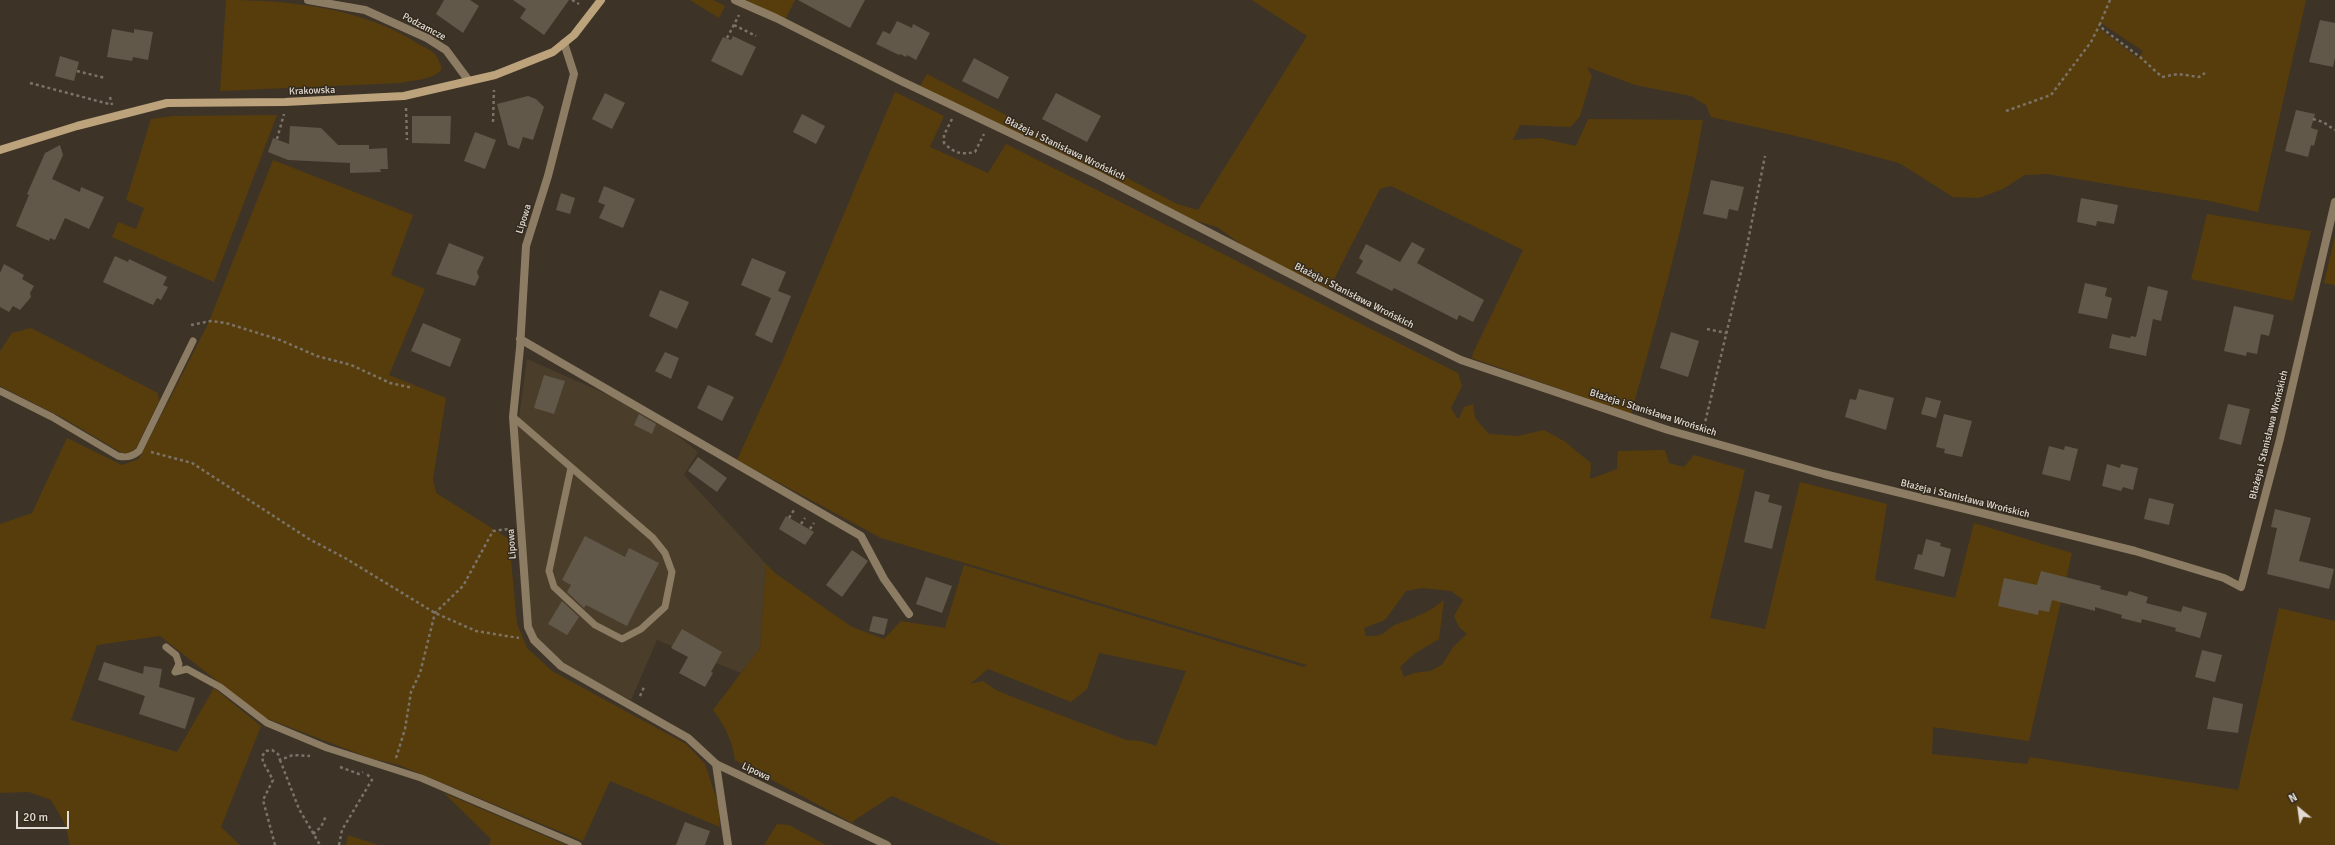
<!DOCTYPE html>
<meta charset="utf-8">
<style>
body{margin:0}
#map{position:relative;width:2335px;height:845px;overflow:hidden;background:#3d3427;font-family:Signika,sans-serif}
canvas{display:block}
.north{position:absolute;left:2279px;top:789px;width:40px;height:40px;-webkit-text-stroke:3px #332a1d;paint-order:stroke;rotate:331deg;font-size:11px;font-weight:700;line-height:16px;text-align:center;color:#e1dbd3}
.north::after{content:'';display:block;margin:auto;width:14px;height:18px;background:#e1dbd3;clip-path:polygon(50% 0,100% 100%,50% 72%,0 100%)}
.scale{position:absolute;left:16px;top:811px;width:53px;height:18px;box-sizing:border-box;border:2px solid #e1dbd3;border-top:0;padding-left:5px;font-size:12px;line-height:14px;white-space:nowrap;color:#e1dbd3;-webkit-text-stroke:3px #332a1d;paint-order:stroke}
</style>
<div id="map">
<canvas width="2335" height="845"></canvas>
<div class="north">N</div>
<div class="scale">20 m</div>
</div>
<script>
const context = document.querySelector('canvas').getContext('2d');
context.lineJoin = 'round';
function paint(path, color) {
  context.fillStyle = color;
  context.fill(path, 'evenodd');
}
function stroke(path, color, width, dash) {
  context.strokeStyle = color;
  context.lineWidth = width;
  context.lineCap = dash ? 'butt' : 'round';
  context.setLineDash(dash || []);
  context.stroke(path);
}
function label(font, color, halo, rows, align = 'center') {
  context.font = font + ' Signika,sans-serif';
  context.lineWidth = 3;
  context.setLineDash([]);
  context.textBaseline = 'middle';
  context.strokeStyle = halo;
  context.fillStyle = color;
  for (const [text, x, y, turn = 0] of rows) {
    context.save();
    context.translate(x, y);
    context.rotate((+turn || 0) * Math.PI / 180);
    context.textAlign = isNaN(turn) ? turn : align;
    if (halo) context.strokeText(text, 0, 0);
    context.fillText(text, 0, 0);
    context.restore();
  }
}
paint(new Path2D(`
 M527,359L622,401L658,420L698,452L684,475L766,564L760,648L741,673L657,640L631,700L562,664L541,645L531,631L517,433Z`), '#4a3e2a');
paint(new Path2D(`
 M226,0C290,0 362,8 417,43C422,46 431,50 435,54C438,58 440,64 442,68C436,80 413,80 401,83L220,91Z
 M690,0H713L725,6L719,18Z
 M742,0H795L785,20Z
 M1252,0H2306L2258,212L2210,201L2047,174L2025,175L2003,189L1979,198L1953,197L1899,163L1809,139L1711,117L1706,105L1691,96L1635,85L1587,67L1592,76L1580,116L1571,127L1520,125L1513,140L1540,138L1576,146L1588,119L1703,120C1686,219 1658,317 1631,414L1472,358L1473,353L1523,250L1391,186L1380,189L1329,289L1249,250L1217,227L1193,220L920,86L927,74L1177,204L1198,210L1307,36ZM2101,23L2143,51L2138,58L2099,28Z
 M895,92L944,116L930,147L988,173L1006,144L1458,373L1462,386L1451,408L1457,418H1459L1464,407L1473,404L1475,418L1489,434L1518,436L1544,430L1564,441L1591,463L1590,479L1617,469L1618,451L1665,450L1669,463L1684,467L1694,455L1745,470L1710,618L1765,629L1800,482L1887,504L1875,580L1955,598L1974,523L2072,553L2029,741L1933,727L1932,754L2027,764L2030,757L2238,790L2279,608L2335,621V845H1002L892,796L853,821L854,824L735,760C732,740 725,726 713,710L760,648L766,564L775,573L852,627L884,639L901,621L945,628L964,565L1304,667L1307,665L881,538L737,460L782,362ZM1422,588L1451,591L1463,600L1454,616L1459,627L1467,634L1453,647L1442,665L1430,671L1414,673L1404,677L1400,667L1414,654L1439,639L1444,600C1429,612 1415,618 1397,624C1382,630 1389,637 1366,636L1364,628L1385,620L1406,591ZM1099,653L1186,671L1156,746L1141,741L1126,740L1010,696L996,690L983,681L970,684L988,669L1071,702L1087,689Z
 M277,115L214,282L112,237L118,222L136,229L144,208L126,200L151,119L173,116Z
 M273,160L413,215L391,275L425,289L389,375L446,398L433,479L436,493L509,539L517,624L527,648L552,671L686,744L705,764L718,803L720,827L610,781L583,841L399,765L370,758L263,717L160,636L97,645L71,720L177,752L214,688L261,726L221,827L240,845H70L65,824L51,800L29,792L0,793V524L32,513L67,438L122,465L139,459L208,324Z
 M2207,214L2311,231L2293,301L2191,279Z
 M2335,236V285L2324,283Z
 M31,328L158,393L159,401L136,448L129,453H122L63,418L0,386V351L12,333Z
 M444,793L566,845H489L491,839Z
 M777,824L789,825L826,845H764Z
 M348,835L378,845H346Z`), '#573d0c');
paint(new Path2D(`
 M444,0H470L479,6L463,33L436,14Z
 M513,0H569L544,35L520,18L526,9Z
 M798,0H865L850,28Z
 M2320,20L2335,23V58L2333,67L2309,62Z
 M897,21L912,28L913,24L930,33L916,60L907,55L906,57L900,54L899,55L876,44L883,31L890,34Z
 M112,29L134,33V29L153,32L148,60L133,57L132,61L107,57Z
 M733,36L756,47L742,76L711,61L723,37L731,40Z
 M60,56L79,62L74,81L55,76Z
 M974,58L1009,77L998,99L962,81Z
 M605,93L625,103L612,129L592,119Z
 M1056,93L1101,116L1087,142L1042,119Z
 M528,96L536,99L544,107L533,140L523,137L519,149L508,145L497,104Z
 M2296,110L2315,114L2311,128L2318,130L2314,146L2311,145L2308,157L2285,151Z
 M802,114L825,126L816,144L793,132Z
 M412,116H451L450,144L412,143Z
 M290,126L321,128L338,145H369V149L387,148L388,169H380L381,172L350,173V163L288,160L268,152L273,138L289,144Z
 M475,132L496,140L485,169L464,161Z
 M60,145L63,155L52,179L80,192L81,187L104,197L89,229L65,218L55,240L50,238L49,241L16,226L29,195L27,194L45,153Z
 M1711,180L1744,187L1738,211L1729,209L1727,219L1703,214Z
 M604,186L635,199L623,228L599,218L605,205L598,202Z
 M561,193L575,198L570,214L556,210Z
 M2081,198L2118,205L2114,224L2097,221L2096,226L2077,222Z
 M1412,242L1425,249L1417,263L1484,300L1473,322L1459,315L1457,320L1394,288L1392,291L1356,273L1363,261L1359,258L1366,244L1400,262Z
 M449,243L484,257L477,272L479,277L475,286L436,274Z
 M115,256L128,262L129,259L167,277L163,285L168,287L161,300L157,298L153,305L103,282Z
 M752,258L786,272L778,291L791,296L772,343L755,335L771,298L741,285Z
 M4,264L24,275L22,279L34,286L30,293L31,297L20,310L13,306L9,312L0,307V273Z
 M2085,283L2107,288L2105,296L2112,298L2107,319L2078,313Z
 M2148,286L2168,291L2161,321L2153,319L2146,356L2109,348L2112,334L2130,338L2131,336L2136,337Z
 M660,290L689,302L677,329L649,316Z
 M2234,306L2274,315L2269,336L2261,334L2257,354L2247,352L2246,356L2224,351Z
 M423,323L461,339L450,367L411,351Z
 M1671,332L1699,341L1688,377L1660,368Z
 M665,352L679,358L671,379L655,371Z
 M544,375L565,381L554,414L534,408Z
 M708,385L734,397L722,421L697,408Z
 M1859,389L1894,398L1886,430L1845,417L1850,399L1856,400Z
 M1926,397L1941,401L1936,418L1921,414Z
 M2228,404L2250,409L2241,445L2219,439Z
 M639,414L656,424L652,434L634,425Z
 M1944,414L1972,421L1962,457L1944,453L1945,449L1936,447Z
 M2049,446L2064,450L2065,446L2078,449L2070,481L2042,474Z
 M698,457L727,478L717,492L688,471Z
 M2107,464L2120,468L2121,464L2138,468L2133,490L2123,487L2121,491L2102,486Z
 M1755,491L1770,495L1768,502L1782,506L1772,549L1744,542Z
 M2149,498L2174,504L2169,525L2144,519Z
 M2275,509L2311,518L2299,561L2334,569L2329,589L2267,574L2277,528L2271,527Z
 M786,516L814,532L805,545L779,529Z
 M585,536L625,557L629,548L659,563L627,626L586,605L584,608L567,592L571,585L562,580Z
 M1926,539L1941,543L1940,546L1951,549L1944,577L1914,569L1918,554L1922,555Z
 M852,550L868,561L842,597L826,585Z
 M2041,571L2101,586L2100,589L2127,596L2129,591L2148,597L2146,603L2181,612L2183,606L2207,613L2200,638L2175,631L2176,628L2142,619L2141,623L2121,618L2122,615L2095,607V611L2052,600L2049,612L2039,610L2038,615L1998,606L2004,578L2037,585Z
 M926,577L952,586L942,613L916,604Z
 M562,601L579,617L567,635L548,624Z
 M873,616L888,619L884,635L869,631Z
 M682,629L722,652L711,672L713,673L705,687L679,673L688,657L671,648Z
 M2202,650L2222,655L2215,682L2195,677Z
 M104,662L143,674L144,666L162,669L159,687L195,698L185,729L139,714L145,696L98,680Z
 M2213,697L2243,704L2238,733L2207,729Z
 M685,822L710,831L705,845H676Z`), '#615849');
stroke(new Path2D(`
 M572,0L579,4
 M2110,0L2100,24L2103,29L2140,57L2162,77L2178,74L2199,77L2205,73
 M734,25L756,36
 M727,38L739,15
 M77,71L105,78
 M30,83L109,104
 M110,97L112,105
 M406,108L407,140
 M2006,111L2051,95L2091,42L2100,24
 M952,119L944,135V143C954,153 961,155 975,152L984,134
 M2313,119L2323,122L2335,130
 M493,122L494,90
 M277,139L284,114
 M191,325L211,321L226,323L280,340L317,356L351,365L390,383L413,388
 M1707,329L1726,333
 M1704,427L1746,251L1765,156
 M151,452L192,463L309,539L345,558L435,613L476,631L519,638
 M789,518L794,510
 M801,524L805,518
 M810,529L814,523
 M640,696L645,685
 M396,758L405,729L411,692L420,673L435,613L463,586L493,531L508,529
 M280,760L299,809L320,845
 M340,767L359,774L363,772
 M313,834L321,827L326,816
 M275,845L263,800L273,780L263,762L262,756L266,751L272,750L278,754L280,760L293,755L310,756
 M339,845L342,830L370,783L372,780L367,774`), '#7b7368', 2.5, [3, 3]);
stroke(new Path2D(`
 M0,391L52,417L118,456C126,458 132,457 139,451L193,341
 M513,417L653,538L665,553L672,572L665,607L641,629L622,639L595,625L554,587L549,571L571,468
 M166,647L176,655L179,664L175,672L187,669L220,687L267,723L327,748L421,778L578,845`), '#8c7c63', 7);
stroke(new Path2D(`
 M308,0L365,10L427,38L446,50L469,81
 M735,0L776,18L899,80L1096,174L1379,320L1461,360L1668,430L1824,474L2135,551L2224,578L2241,587L2280,439L2335,202
 M564,43L574,74L548,176L526,246L520,348L513,417L528,627L534,640L561,666L688,738L716,764L887,845
 M520,339L861,536L884,579L909,614
 M716,764L728,845`), '#8c7c63', 8);
stroke(new Path2D(`
 M0,150L77,126L167,103L285,102L404,96L495,75L553,52L574,35L601,0`), '#bda37c', 8);
label('10px', '#e1dbd3', '#332a1d', [
 ["Podzamcze",424,27,28],
 ["Krakowska",312,91,-2],
 ["Błażeja i Stanisława Wrońskich",1065,149,26],
 ["Lipowa",524,219,-73],
 ["Błażeja i Stanisława Wrońskich",1354,296,27],
 ["Błażeja i Stanisława Wrońskich",1653,413,18],
 ["Błażeja i Stanisława Wrońskich",2269,435,-76],
 ["Błażeja i Stanisława Wrońskich",1965,499,14],
 ["Lipowa",512,544,-94],
 ["Lipowa",756,772,25]
]);
</script>
